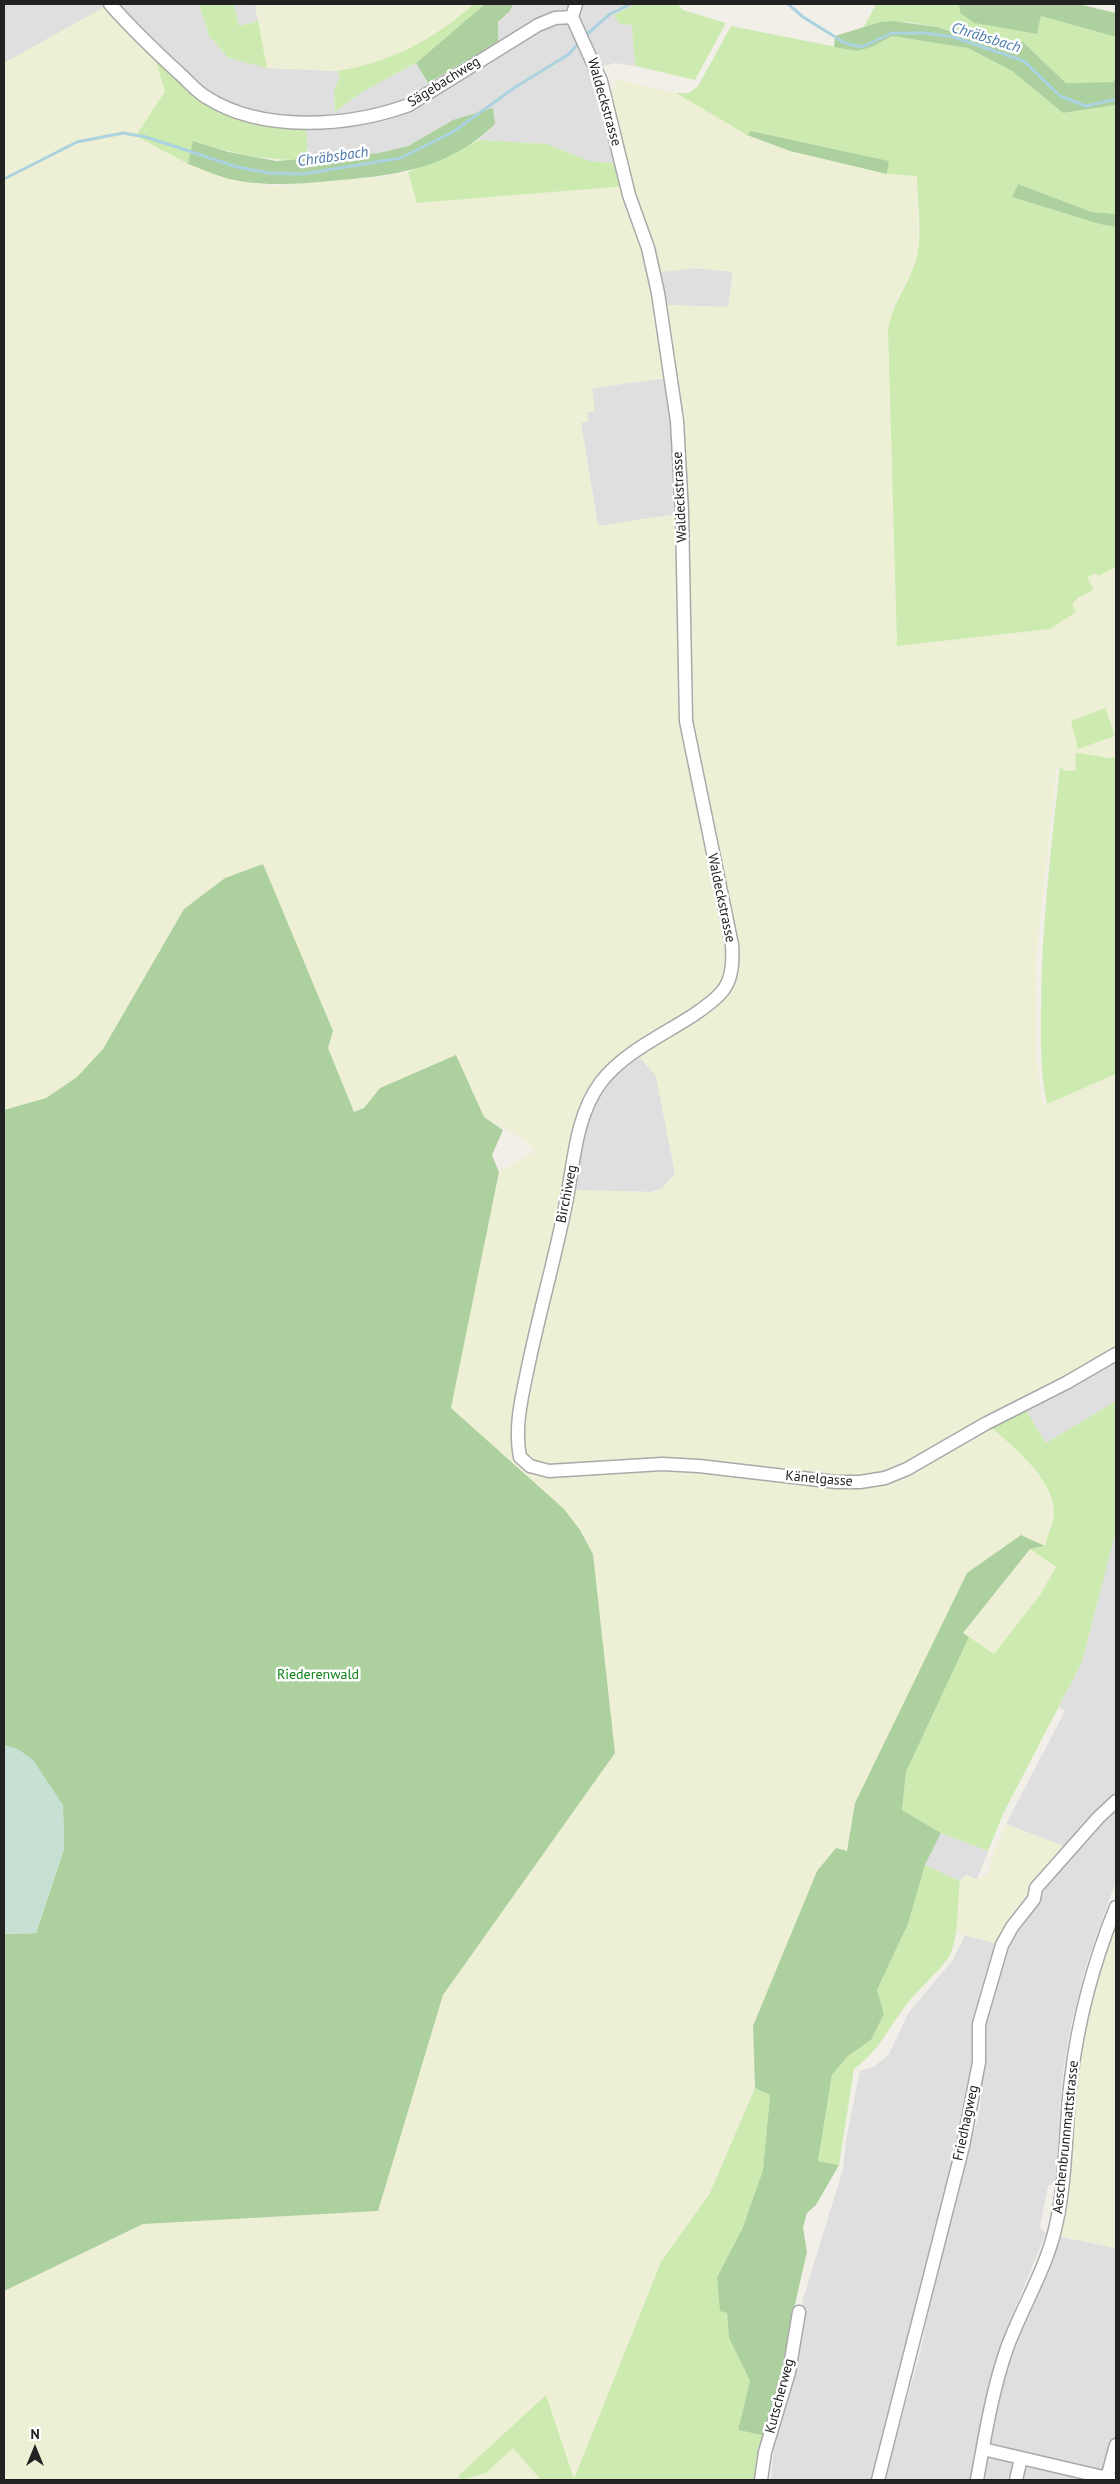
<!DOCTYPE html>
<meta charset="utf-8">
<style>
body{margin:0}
#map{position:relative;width:1120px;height:2484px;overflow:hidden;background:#f2efe9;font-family:"PT Sans",sans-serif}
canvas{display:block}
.frame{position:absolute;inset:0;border:5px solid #222;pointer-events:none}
.north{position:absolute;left:10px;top:2424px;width:50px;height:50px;-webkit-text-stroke:4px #fff;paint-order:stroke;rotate:0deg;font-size:14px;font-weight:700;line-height:20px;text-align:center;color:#222}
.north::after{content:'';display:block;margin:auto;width:18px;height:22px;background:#222;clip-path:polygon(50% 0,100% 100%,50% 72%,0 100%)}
</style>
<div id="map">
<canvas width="1120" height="2484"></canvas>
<div class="frame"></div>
<div class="north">N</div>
</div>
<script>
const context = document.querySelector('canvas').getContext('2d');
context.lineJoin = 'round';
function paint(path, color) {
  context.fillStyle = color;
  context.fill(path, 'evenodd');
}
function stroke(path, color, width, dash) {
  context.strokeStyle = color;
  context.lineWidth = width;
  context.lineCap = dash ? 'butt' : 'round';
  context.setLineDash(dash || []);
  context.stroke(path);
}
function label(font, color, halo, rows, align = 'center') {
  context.font = font + ' "PT Sans",sans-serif';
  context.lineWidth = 5;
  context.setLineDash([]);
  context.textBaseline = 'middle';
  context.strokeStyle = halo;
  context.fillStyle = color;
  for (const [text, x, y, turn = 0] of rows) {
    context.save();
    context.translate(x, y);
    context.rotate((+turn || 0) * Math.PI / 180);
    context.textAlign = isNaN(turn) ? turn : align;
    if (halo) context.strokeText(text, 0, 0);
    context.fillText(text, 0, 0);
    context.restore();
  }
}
paint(new Path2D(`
 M4,4H199L209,36L229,58L267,68L337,71L340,77L334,90L335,111L362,92L416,63L427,82L498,22L510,11L513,4H636L614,15L632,25L635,66L615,63L592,70L617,164L589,161L547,144L479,140L495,124L453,120L408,146L379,153L308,160L305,126L4,63Z
 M234,4H255L258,21L239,26Z
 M695,268L733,272L728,307L663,305L658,272Z
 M668,378L678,514L598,526L581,423L588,421L587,412L592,388Z
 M640,1057L656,1076L675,1173L661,1189L651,1192L573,1190L576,1168L594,1100L609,1081Z
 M1116,1350V1401L1046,1443L1022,1404Z
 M1115,1530L1116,1793L1066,1847L1006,1824L1065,1711L1059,1707L1082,1662Z
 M1116,1806V1881L1086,1965L1071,2025L1062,2078L1056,2182L1048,2186L1040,2227L1046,2233L1016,2306L999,2356L970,2480H884L920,2353L935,2280L980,2110L985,2023L1003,1956L1046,1888L1100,1820Z
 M941,1833L988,1851L977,1880L966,1875L960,1881L925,1865Z
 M965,1935L999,1944L945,2197L874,2480H771L773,2454L797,2356L803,2299L843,2169L846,2140L860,2071L874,2067L889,2054L909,2012L952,1961Z
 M1058,2236L1116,2248V2480H982L1001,2386L1009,2361Z`), '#e0dfdf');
paint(new Path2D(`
 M255,4H474L457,19L407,51L360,67L337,71L267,68Z
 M106,6L154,54L165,91L136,136L188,164L236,181L275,186L381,177L408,172L417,203L626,186L603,91L616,88L614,79L676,93L747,135L790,151L887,174L917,176L918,249L912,272L893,306L888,331L897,646L1050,629L1075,612L1072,604L1078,597L1062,567L1087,555L1098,576L1116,567V757L1075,754L1077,770L1064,771L1057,765L1036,960L1037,1062L1043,1105L1116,1074V1350L987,1424L1023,1455L1044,1482L1054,1512L1045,1546L1021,1535L967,1573L855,1803L846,1852L836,1848L817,1871L753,2026L755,2088L710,2193L661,2262L574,2480L546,2395L459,2476L462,2480H4V2291L143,2224L378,2211L443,1995L615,1753L593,1554L580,1530L564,1509L451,1408L499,1172L535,1151L525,1140L484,1117L456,1055L380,1088L364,1108L354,1112L328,1048L333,1031L262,864L225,878L184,909L103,1049L77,1077L46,1098L4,1110V63ZM695,268L733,272L728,307L663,305L680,420L685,513L598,526L581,423L589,421L587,412L595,411L592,388L671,377L654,273ZM639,1057L656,1076L675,1173L670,1181L661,1189L651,1192L573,1190L581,1137L594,1100L609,1081Z
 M1030,1549L1056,1567L1040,1595L994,1655L963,1633Z
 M1006,1824L1066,1847L1013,1912L999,1944L957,1933L956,1909L960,1881L966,1875L977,1879L988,1874L994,1851Z
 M1116,1920V2248L1058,2236L1067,2194L1081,2044L1093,1990Z
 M513,2448L541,2480H465L486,2473Z`), '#eef0d5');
paint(new Path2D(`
 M199,4H234L239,26L258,21L267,68L229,58L209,36Z
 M474,4H485L416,63L362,92L335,112L334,90L340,77L337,71C390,63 434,39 474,4Z
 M636,4H677L683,10L726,23L695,80L635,66L632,25L620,24L614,15Z
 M876,4H959L960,13L974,23L1037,34L1041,16L1116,37V77L1113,82L1066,83L1023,42L972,39L937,27L908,22H880L864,27Z
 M731,26L857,51L872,47L892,36L968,48L1012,71L1063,113L1116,105V214L1092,212L1018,184L1012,197L1099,224L1116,227V567L1098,576L1096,573L1087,577L1094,590L1079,597L1072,604L1076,612L1050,629L897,646L888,331C891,304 909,285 916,260C923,234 917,202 917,176L887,174L888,161L752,131L747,135L676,93H689L698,86Z
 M154,54L195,94L306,126L308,160C264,161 235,154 194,141L188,164L136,136L165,91Z
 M479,140L547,144L589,161L621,164L627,186L417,203L408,172L447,157Z
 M1105,708L1115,736L1078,749L1071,721Z
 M1079,753L1110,758L1116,757V1074L1047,1104C1040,1074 1041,1043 1041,1013C1041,930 1051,848 1060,766L1064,771L1076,770L1075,754Z
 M1116,1401V1530L1082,1662L1004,1812L988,1851L941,1833L902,1810L906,1772L969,1637L994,1654L1040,1595L1056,1567L1030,1549L1045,1546C1047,1536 1054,1522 1054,1512C1052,1476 1011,1445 987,1424L1022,1404L1046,1443Z
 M925,1865L960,1881C957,1903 959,1934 951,1953C943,1968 918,1990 906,2005C887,2030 880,2050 854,2069L839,2165L818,2161L832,2075L848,2056L871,2040L884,2014L877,1990L908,1924Z
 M755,2088L770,2095L763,2170L743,2227L717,2277L727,2313L729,2338L750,2381L738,2430L766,2436L757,2480H541L513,2448L486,2473L462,2480L458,2476L546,2395L574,2479L661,2262L710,2193Z`), '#cdebb0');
paint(new Path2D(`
 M485,4H513L510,11L498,22V42L428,83L416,63Z
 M959,4H1078L1116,13V37L1041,16L1037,34L974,23L960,13Z
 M893,21L937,27L972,39L1023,42L1066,83L1113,82L1116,77V105L1063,113L1012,71L968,48L892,36L872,47L857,51L834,47L835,36L880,22Z
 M493,108L495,124C449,170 391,176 330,181C299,184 270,186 239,181C222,178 204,170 188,164L193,141L229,152L276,161L379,153L408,146L453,120Z
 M751,131L889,161L887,174L790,151L747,135Z
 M1018,184L1092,212L1116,214V227L1099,224L1012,197Z
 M263,864L333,1031L328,1048L354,1112L364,1108L380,1088L456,1055L484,1117L503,1130L492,1155L499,1172L451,1408L564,1509L580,1530L593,1554L615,1753L443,1995L378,2211L143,2224L4,2291V1934L36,1933L64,1849L63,1805L4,1745V1110L46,1098L77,1077L103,1049L184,909L225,878Z
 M1021,1535L1045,1546L1030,1549L963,1633L969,1637L906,1772L902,1810L941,1833L925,1865L908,1924L877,1990L884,2014L871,2040L848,2056L832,2075L818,2161L839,2165L816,2205L807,2213L803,2227L807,2252L795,2304L785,2372L766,2436L738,2430L750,2381L729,2338L727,2313L720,2311L717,2277L743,2227L763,2170L770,2095L755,2088L753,2026L817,1871L836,1848L847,1851L855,1803L967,1573Z`), '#add19e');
paint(new Path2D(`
 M4,1745L18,1749L33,1760L63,1805L64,1849L36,1933L4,1934Z`), '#c6e0d4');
stroke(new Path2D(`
 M788,4L803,17L845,43L862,47L892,33H925L953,37L1024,61L1060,96L1086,106L1116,99
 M585,36L610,14L631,4
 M4,179L77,142L123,133L146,137L237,167L269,173L303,174L401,158L453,132L514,88L569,54L579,43`), '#aad3df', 3);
const minor = new Path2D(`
 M110,4C132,29 155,51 180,74C188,81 196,91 206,97C262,133 348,127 409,105L538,25L555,18L572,17
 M572,17L601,81L629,195L648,248L658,293L677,421L682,512L686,721L732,945C733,959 733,977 724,989C717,999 705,1007 695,1014C665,1034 624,1052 601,1082C574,1118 574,1167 565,1208C554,1262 539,1314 528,1367C522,1396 514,1427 520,1457L530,1466L549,1471L662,1464L699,1466L836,1482H860L885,1478L907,1469L985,1424L1066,1383L1116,1354
 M572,17L576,4
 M983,2449L1116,2480
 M1107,2478L1116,2445
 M761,2480L765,2452L789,2372L799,2312
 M878,2480L963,2146L979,2062V2024L1002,1945L1012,1927L1034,1899L1036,1888L1098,1818L1116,1801
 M977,2480C985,2436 992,2391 1007,2348C1022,2307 1047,2268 1056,2225C1067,2177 1065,2127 1071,2079C1078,2020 1094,1961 1116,1907
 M1016,2480L1021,2458`);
stroke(minor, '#a9a9a9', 15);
stroke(minor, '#fff', 12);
label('14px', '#222', '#fff', [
 ["Sägebachweg",444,82,-32],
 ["Waldeckstrasse",604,102,74],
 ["Waldeckstrasse",680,497,-93],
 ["Waldeckstrasse",721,898,78],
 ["Birchiweg",567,1194,-79],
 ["Känelgasse",819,1479,5],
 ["Friedhagweg",966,2123,-78],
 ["Aeschenbrunnmattstrasse",1066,2137,-84],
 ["Kutscherweg",780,2396,-75]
]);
label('14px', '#0c8416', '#fff', [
 ["Riederenwald",318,1675]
]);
label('italic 15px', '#4a7aab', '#fff', [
 ["Chräbsbach",986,38,17],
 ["Chräbsbach",333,157,-8]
]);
</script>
